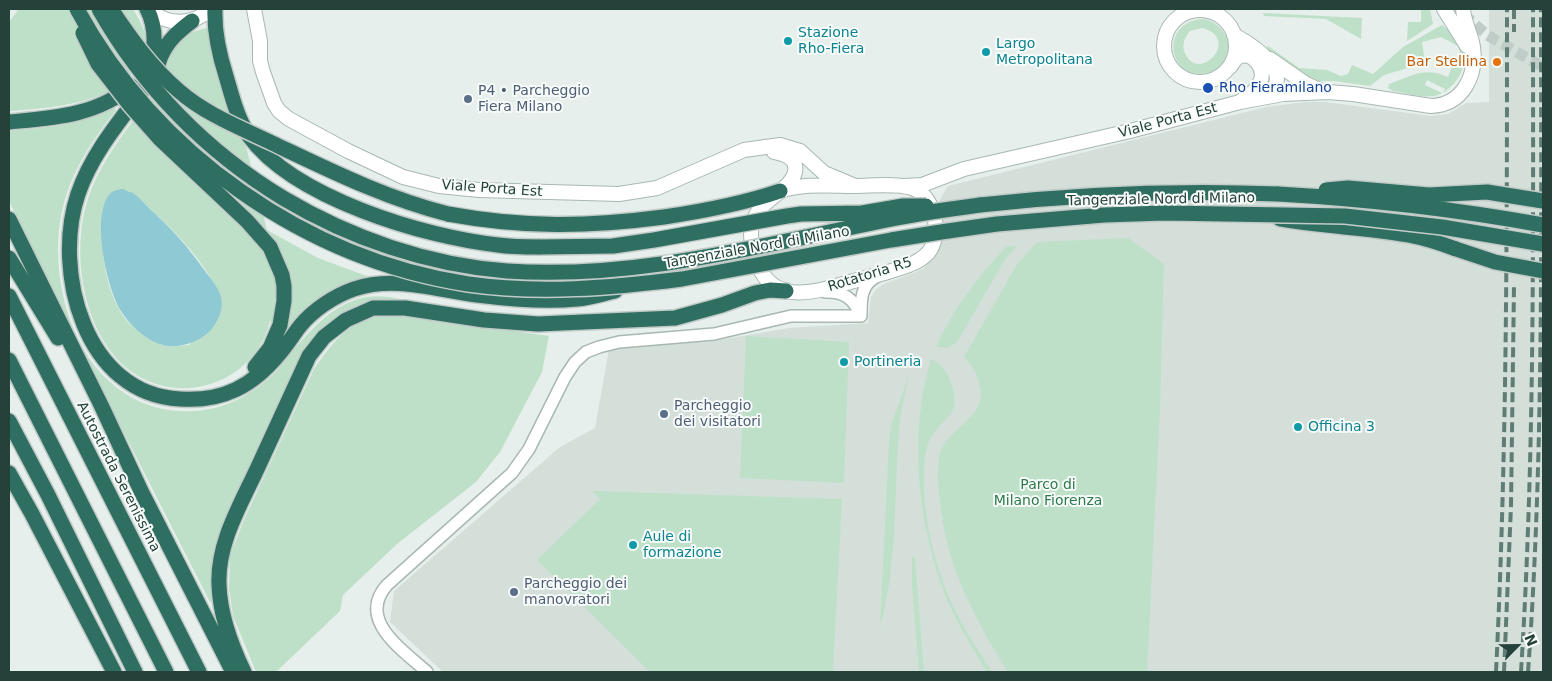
<!DOCTYPE html>
<meta charset="utf-8">
<style>
body{margin:0}
#map{position:relative;width:1552px;height:681px;overflow:hidden;background:#e6efeb;font-family:"DejaVu Sans",sans-serif}
canvas{display:block}
.frame{position:absolute;inset:0;border:10px solid #24423a;pointer-events:none}
.north{position:absolute;left:1492px;top:621px;width:50px;height:50px;-webkit-text-stroke:4px #f7fbf9;paint-order:stroke;rotate:67deg;font-size:14px;font-weight:700;line-height:20px;text-align:center;color:#24423a}
.north::after{content:'';display:block;margin:auto;width:18px;height:22px;background:#24423a;clip-path:polygon(50% 0,100% 100%,50% 72%,0 100%)}
</style>
<div id="map">
<canvas width="1552" height="681"></canvas>
<div class="frame"></div>
<div class="north">N</div>
</div>
<script>
const context = document.querySelector('canvas').getContext('2d');
context.lineJoin = 'round';
function paint(path, color) {
  context.fillStyle = color;
  context.fill(path, 'evenodd');
}
function stroke(path, color, width, dash) {
  context.strokeStyle = color;
  context.lineWidth = width;
  context.lineCap = dash ? 'butt' : 'round';
  context.setLineDash(dash || []);
  context.stroke(path);
}
function label(font, color, halo, rows, align = 'center') {
  context.font = font + ' "DejaVu Sans",sans-serif';
  context.lineWidth = 4;
  context.setLineDash([]);
  context.textBaseline = 'middle';
  context.strokeStyle = halo;
  context.fillStyle = color;
  for (const [text, x, y, turn = 0] of rows) {
    context.save();
    context.translate(x, y);
    context.rotate((+turn || 0) * Math.PI / 180);
    context.textAlign = isNaN(turn) ? turn : align;
    if (halo) context.strokeText(text, 0, 0);
    context.fillText(text, 0, 0);
    context.restore();
  }
}
paint(new Path2D(`
 M1489,9H1543V672H443L390,622L394,591L560,447L595,428L609,349L725,339L789,328L868,323L871,297L876,289L886,283L916,272L924,268L938,250L944,227L939,201L948,186L1266,107L1305,102H1325L1431,116L1448,114L1466,103L1489,102Z`), '#d4dfda');
paint(new Path2D(`
 M19,9H133C146,31 150,38 139,62C120,104 49,108 9,111V22Z
 M1421,9H1430L1433,24L1407,41L1408,22H1421Z
 M1263,13L1362,18L1361,39L1326,19L1264,16Z
 M1205,19C1222,24 1235,41 1225,60C1221,67 1214,72 1206,73C1168,81 1158,20 1205,19ZM1202,28C1242,38 1199,85 1185,53C1181,45 1185,37 1190,31Z
 M1442,25C1447,29 1453,34 1457,39C1471,60 1462,80 1443,93L1445,89L1427,80L1425,85L1442,93C1428,101 1408,93 1393,91L1388,88L1389,84C1411,76 1425,66 1448,77L1453,64H1457L1461,68V56L1458,46L1441,37L1422,42L1425,63L1384,75L1370,86L1334,81H1313L1266,49L1268,46L1299,68L1327,70L1341,76L1348,74L1352,65L1373,74L1403,47Z
 M207,28L212,50L245,142L267,230L318,258L372,278L303,312L289,327L270,321C256,381 183,408 132,372C83,337 70,253 88,199C99,164 123,135 144,105C150,98 157,89 160,80C173,50 171,36 207,28ZM134,194C167,224 203,256 221,298L189,345C180,346 171,347 162,345C156,344 151,338 146,335C141,331 135,328 130,324C103,295 100,244 103,207Z
 M112,106L116,110C82,153 58,193 58,250C58,295 74,350 109,381C129,399 153,410 180,411C213,413 243,401 267,380C275,374 281,365 287,358C318,321 347,286 400,299L379,301L328,325L225,523L214,601L210,602L72,331L9,201V131C50,127 75,126 112,106Z
 M1128,238L1164,264L1160,409L1147,672H1008C974,618 946,565 940,501C938,487 937,473 939,459C943,426 990,421 979,383C977,373 972,365 964,357L1017,264L1037,242Z
 M1018,245L1006,258L957,342L948,348L936,347C953,309 977,278 1006,247Z
 M389,315L408,316L549,336L542,372L500,452L476,482L397,544L343,595L340,611L276,672H256L233,616L229,588L230,556L243,522L314,369C335,339 351,318 389,315Z
 M746,336L849,342L844,483L740,478Z
 M931,359C942,364 946,370 950,381C963,415 947,413 931,437C926,446 925,456 924,466C922,515 934,566 955,610C966,632 979,652 992,672H987C970,644 952,616 941,584C917,514 909,431 931,359Z
 M909,375C906,390 902,405 900,421C893,490 899,560 880,627L889,440L891,425Z
 M593,491L842,499L833,672H650L537,560L600,499Z
 M912,557H915L924,672H919L912,585Z`), '#bfe0c8');
paint(new Path2D(`
 M123,189C126,191 130,192 133,193C139,197 145,204 150,209C172,229 188,247 205,271C211,279 218,287 221,297C224,309 218,322 210,331C199,342 183,347 168,346C150,344 131,327 121,311C107,289 91,217 109,195C113,190 117,190 123,189Z`), '#8ec9d4');
stroke(new Path2D(`
 M1463,14L1487,35L1543,67`), '#bfccc8', 11, [11, 5.5]);
const minor = new Path2D(`
 M825,292C844,291 854,299 861,316
 M861,315C861,299 861,285 876,277
 M427,672C403,650 356,620 387,585L512,473L529,449L565,377L575,362L586,352L599,347L619,342L714,334L791,316H861`);
const tertiary = new Path2D(`
 M149,9C168,27 193,25 211,9
 M254,9L260,41V61L263,72L274,103L279,111L289,119L348,151L403,177L439,186L479,190L619,194L657,188L744,150L780,145L800,151L824,173L855,186
 M1444,9L1467,46
 M1164 46a36 36 0 1 1 72 0a36 36 0 1 1-72 0Z
 M1234,35C1254,46 1299,75 1264,97
 M1270,59L1306,84L1320,90
 M1230,67C1233,63 1236,57 1241,56C1254,53 1265,69 1261,80C1258,88 1250,96 1242,100
 M774,152C784,154 798,158 795,172C791,191 759,199 752,224C749,237 753,252 758,265C776,308 820,290 854,281C873,276 891,272 909,265C915,263 923,258 928,253C943,235 935,195 912,188C896,183 871,186 855,186C830,186 804,183 780,191
 M904,186L922,185L964,169L1130,131L1240,102L1283,94L1328,92L1353,94L1431,106C1463,105 1477,75 1473,47C1471,34 1464,22 1463,9`);
const motorway = new Path2D(`
 M147,9C156,27 156,46 150,66
 M215,9C214,32 219,54 226,76C232,96 237,118 249,136C294,198 424,237 498,245C512,247 526,247 540,247
 M192,21C179,31 168,40 161,56C158,63 157,72 152,78C125,115 93,150 78,194C52,271 85,395 180,399C223,402 253,386 280,353C287,345 293,335 300,326C313,310 334,296 354,289C395,275 436,290 477,295C509,299 545,302 577,299C590,298 602,294 615,291
 M9,122C51,118 97,116 131,86
 M980,205C1079,194 1178,190 1278,194
 M448,214C524,228 588,227 664,217C704,211 742,204 780,191
 M9,219L101,405L141,491L233,672
 M1280,219C1323,227 1366,227 1408,235C1424,238 1440,243 1456,249
 M9,258L58,338
 M9,296L199,672
 M9,360L166,672
 M255,367L270,348L280,325
 M9,421L48,495L135,672
 M9,473L32,514L114,672
 M244,672C231,645 220,616 219,585C217,543 241,504 258,467C275,430 292,393 309,356L324,337L346,320L373,308H405L484,320L538,324L675,318L722,305L755,293L770,290L786,291`);
stroke(minor, '#a8b8b2', 14);
stroke(tertiary, '#a8b8b2', 16);
stroke(motorway, '#c2cac8', 18);
stroke(minor, '#fff', 11);
stroke(tertiary, '#fff', 14);
stroke(motorway, '#2f6f62', 15);
stroke(new Path2D(`
 M1514,9V32
 M1496,672C1507,451 1507,230 1507,9
 M1504,672L1511,506L1514,285
 M1521,672C1535,451 1533,230 1533,9
 M1528,672C1544,451 1541,230 1541,9`), '#5f7d75', 4, [10, 5]);
const motorwayBridge = new Path2D(`
 M77,9C156,154 305,259 468,284C539,294 611,288 682,279L891,240L941,232L997,224L1104,215L1165,213L1345,216L1442,227L1543,244
 M99,9C143,87 207,152 283,198C350,238 428,265 507,271C637,280 765,244 892,219C921,213 950,209 980,205
 M111,9C131,39 151,67 179,91C205,114 241,128 272,143C329,170 385,198 448,214
 M83,33L98,64L129,104L160,139L247,221L270,247L282,275L284,286V301L280,325
 M1326,190L1348,188L1429,195L1487,192L1543,201
 M1278,194C1367,199 1455,209 1543,225
 M540,247L613,246L654,240L787,216L801,214L862,213L903,206H926
 M1456,249L1495,262L1543,271`);
stroke(motorwayBridge, '#c2cac8', 18, []);
stroke(motorwayBridge, '#2f6f62', 15);
for (const [x, y, r, color] of [
 [788,41,5,"#0f9aa8"],
 [986,52,5,"#0f9aa8"],
 [1497,62,5,"#e8710a"],
 [1208,88,6,"#1a4fb4"],
 [468,99,5,"#5c6f8a"],
 [844,362,5,"#0f9aa8"],
 [664,414,5,"#5c6f8a"],
 [1298,427,5,"#0f9aa8"],
 [633,545,5,"#0f9aa8"],
 [514,592,5,"#5c6f8a"]
]) {
  const dot = new Path2D();
  dot.arc(x, y, r, 0, 2 * Math.PI);
  context.fillStyle = color;
  context.fill(dot);
  stroke(dot, '#f7fbf9', 2);
}
label('14px', '#0d838f', '#f7fbf9', [
 ["Stazione",798,33],
 ["Rho-Fiera",798,49],
 ["Largo",996,44],
 ["Metropolitana",996,60],
 ["Portineria",854,362],
 ["Officina 3",1308,427],
 ["Aule di",643,537],
 ["formazione",643,553]
], 'left');
label('14px', '#c56008', '#f7fbf9', [
 ["Bar Stellina",1487,62]
], 'right');
label('14px', '#164399', '#f7fbf9', [
 ["Rho Fieramilano",1219,88]
], 'left');
label('14px', '#4e5e75', '#f7fbf9', [
 ["P4 • Parcheggio",478,91],
 ["Fiera Milano",478,107],
 ["Parcheggio",674,406],
 ["dei visitatori",674,422],
 ["Parcheggio dei",524,584],
 ["manovratori",524,600]
], 'left');
label('14px', '#24423a', '#f7fbf9', [
 ["Viale Porta Est",1168,121,-15],
 ["Viale Porta Est",492,189,4],
 ["Tangenziale Nord di Milano",1161,200,-1],
 ["Tangenziale Nord di Milano",757,248,-10],
 ["Rotatoria R5",870,275,-17],
 ["Autostrada Serenissima",118,477,63]
]);
label('14px', '#2d7a4b', '#f7fbf9', [
 ["Parco di",1048,485],
 ["Milano Fiorenza",1048,501]
]);
</script>
